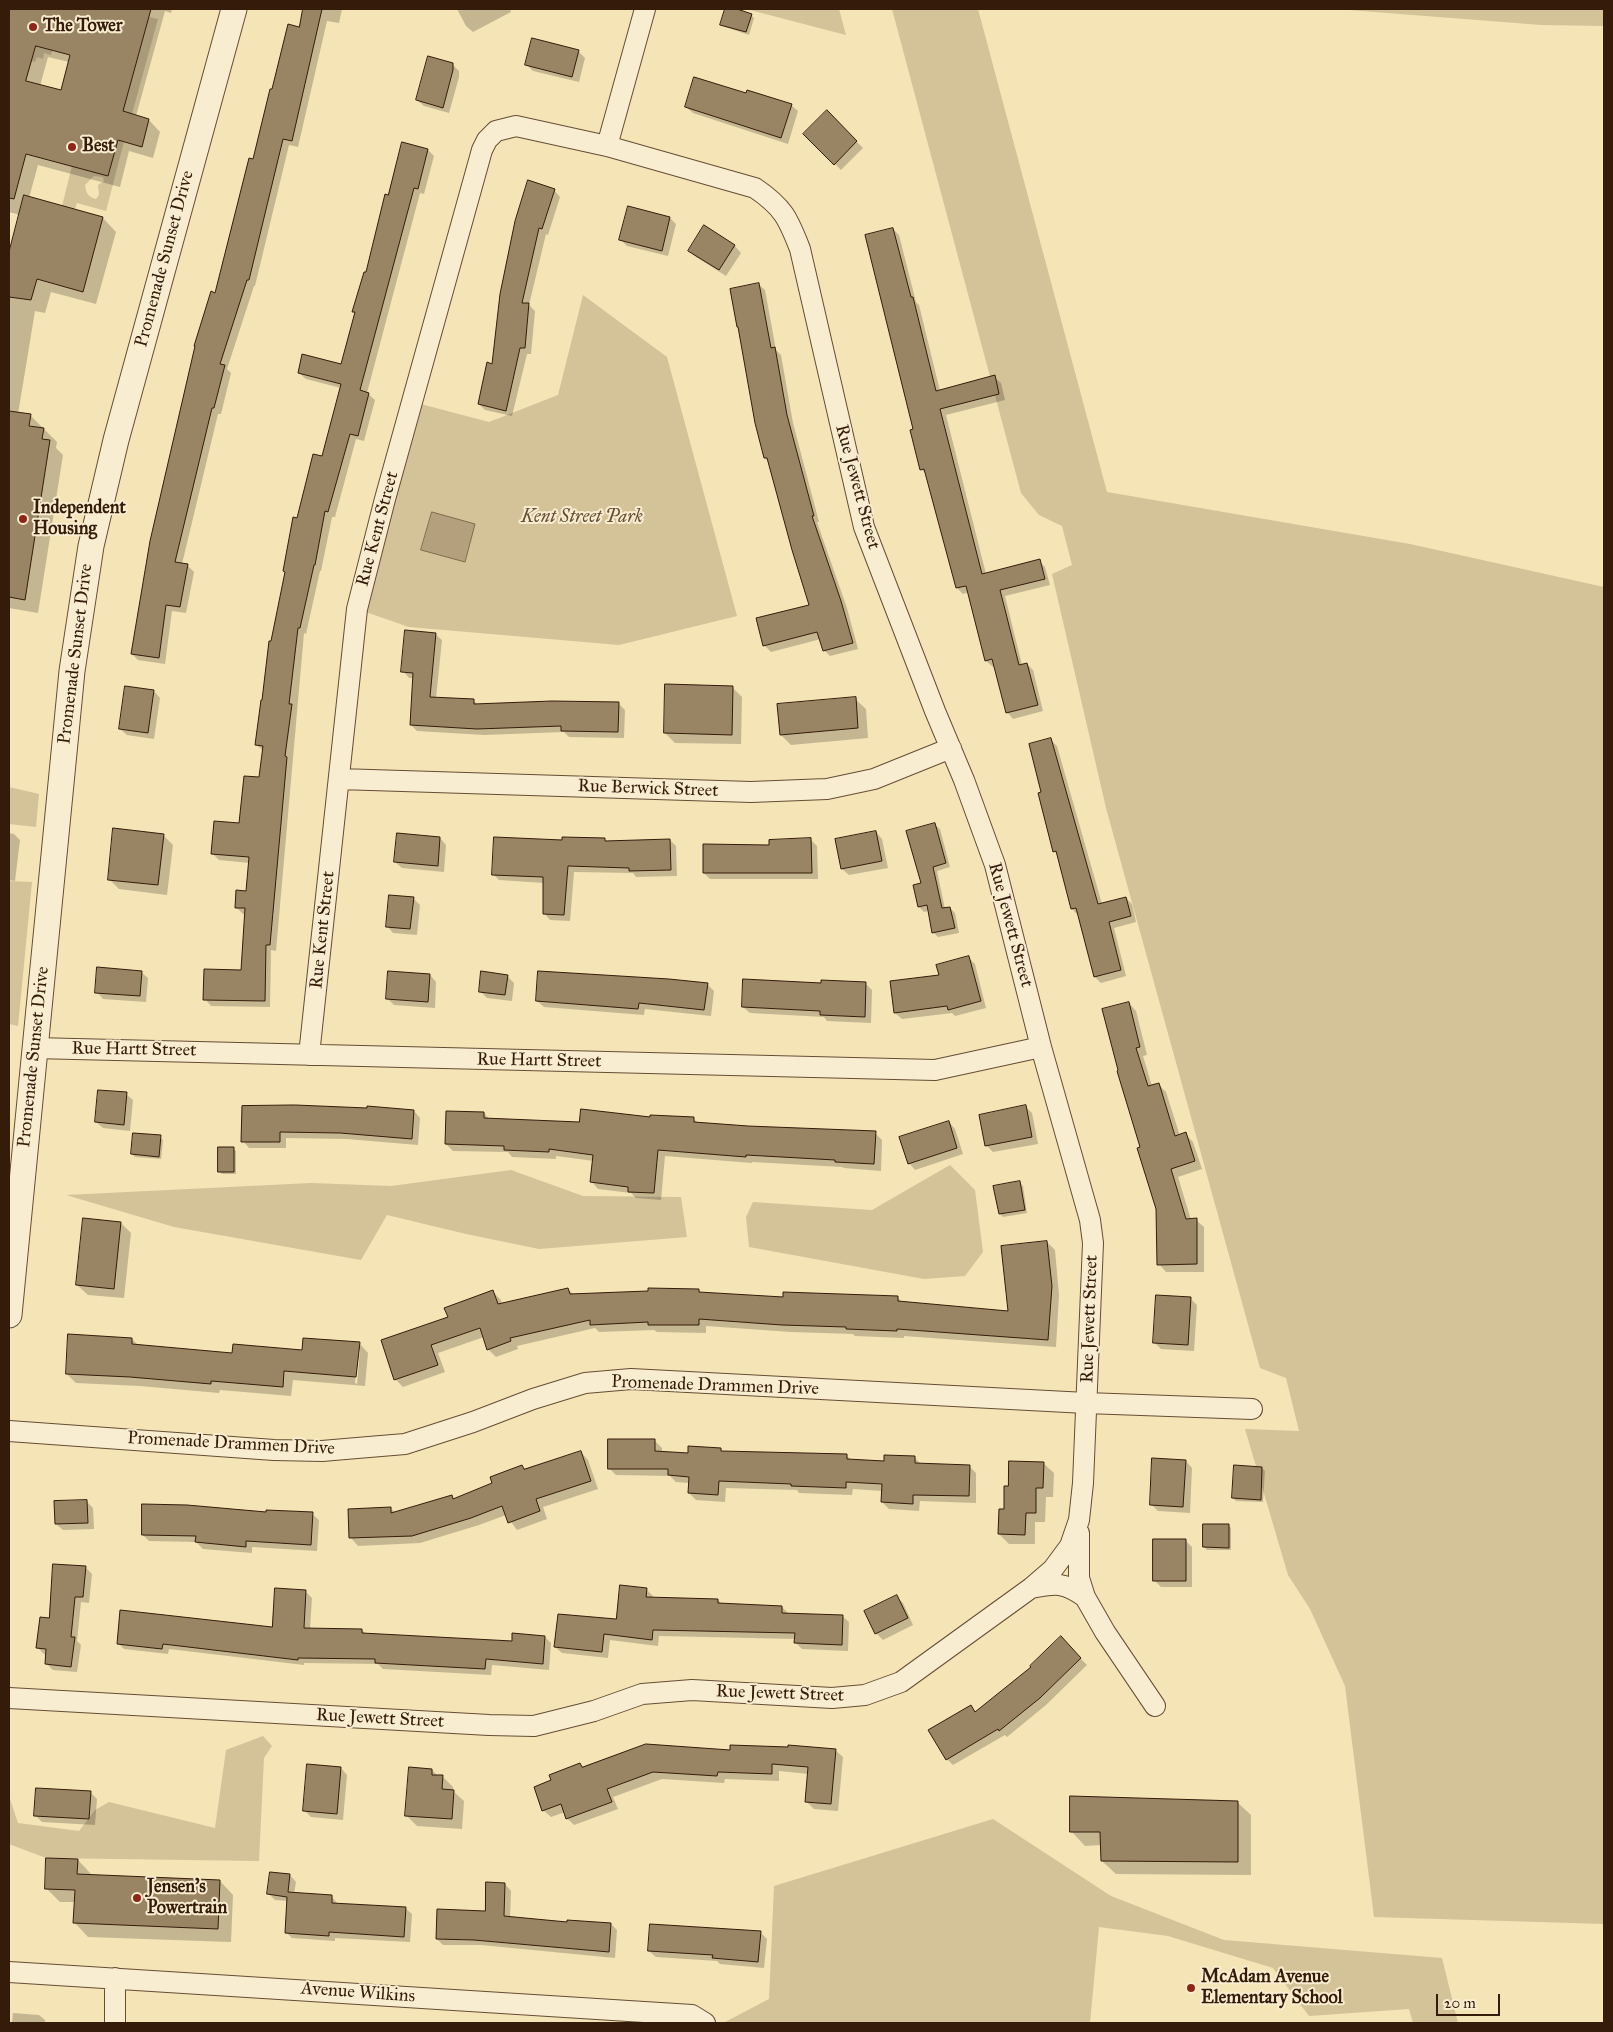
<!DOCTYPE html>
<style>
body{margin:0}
#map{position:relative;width:1613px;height:2032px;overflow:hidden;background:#f5e4b6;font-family:"IM FELL Great Primer",serif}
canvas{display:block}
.frame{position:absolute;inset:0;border:10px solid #351b0a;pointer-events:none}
.scale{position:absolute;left:1436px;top:1994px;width:64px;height:22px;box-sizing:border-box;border:2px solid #351b0a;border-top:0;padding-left:6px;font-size:15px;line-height:18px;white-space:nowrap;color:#351b0a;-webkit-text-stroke:4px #f8edd0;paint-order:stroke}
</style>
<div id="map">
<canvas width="1613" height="2032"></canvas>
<div class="frame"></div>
<div class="scale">20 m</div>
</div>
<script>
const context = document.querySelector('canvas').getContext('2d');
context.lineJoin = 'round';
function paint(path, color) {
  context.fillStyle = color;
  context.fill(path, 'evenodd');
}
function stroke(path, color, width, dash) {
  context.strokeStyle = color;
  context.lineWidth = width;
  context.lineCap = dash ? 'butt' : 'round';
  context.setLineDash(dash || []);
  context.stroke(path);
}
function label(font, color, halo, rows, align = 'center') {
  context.font = font + ' "IM FELL Great Primer",serif';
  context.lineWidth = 4;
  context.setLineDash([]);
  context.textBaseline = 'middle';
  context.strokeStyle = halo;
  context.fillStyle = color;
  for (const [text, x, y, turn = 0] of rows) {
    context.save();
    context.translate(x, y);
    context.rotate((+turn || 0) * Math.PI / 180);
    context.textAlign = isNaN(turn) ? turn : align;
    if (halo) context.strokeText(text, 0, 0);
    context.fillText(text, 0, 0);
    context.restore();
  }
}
paint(new Path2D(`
 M61,9H64L51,55L44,53L43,59L37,57L35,62L9,55V50L33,57L36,46L50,49Z
 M746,9H839L846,35Z
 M892,9H978L1107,492L1410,544L1604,587V1924L1374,1917L1345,1686L1310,1609L1288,1575L1245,1429L1299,1431L1286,1378L1260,1368L1106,808L1052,574L1072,565L1062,526L1039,515L1021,493Z
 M1336,9H1604V26L1541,25Z
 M149,17L158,19L132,114L114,109L131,82Z
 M118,140L124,142L106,211L77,203L75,209L62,206L72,166L108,176ZM94,176L103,177L104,181L98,185L99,195L96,199C88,197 86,193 85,185Z
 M583,295L667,357L737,616L619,645L409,627L357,609L413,402L489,422L558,395Z
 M9,787L39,794L36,827L9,824Z
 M9,881L32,882L18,1026L9,1024Z
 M950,1165L975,1190L983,1252L965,1276L924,1279L749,1247L746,1217L753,1202L872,1210Z
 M511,1170L583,1196L681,1197L687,1237L539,1249L466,1234L387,1215L361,1260L174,1227L66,1195L311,1183L391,1186Z
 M263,1736L272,1746L264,1758L259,1861L46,1858L9,1844V1796L18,1823L79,1831L95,1810L109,1802L215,1828L226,1750Z
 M993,1819L1111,1896L1224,1940L1442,1958L1458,2023H1413L1409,2009L1309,2016L1273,1968L1168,1936L1099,1927L1090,2023H723L769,1999L774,1886Z`), '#d4c299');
const water = new Path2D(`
 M432,512L475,524L465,562L421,550Z`);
paint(water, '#b4a07c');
stroke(water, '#816b4e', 1);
paint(new Path2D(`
 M9,9H172L171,13L165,11L136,116L149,120L160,132L153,158L129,151L120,187L38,165L29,198L103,218L116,232L96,304L51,292L45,313L35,311L18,414L30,415L57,442L56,448L63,455L38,613L9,608V257L20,215L9,212ZM48,57L69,62L62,92L40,86Z
 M305,9H342L339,23L327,21L298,147L289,145L255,286H254L227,369L231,373L221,414H218L182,564L187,565L194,572L186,613L172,611L165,664L138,660L132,654L216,294L273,91L300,29Z
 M457,9H510L511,12L473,32L466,26Z
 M727,9L751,15L754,18L749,35L725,27L722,24Z
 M578,51L585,58L579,82L533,71L527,65Z
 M452,64L459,71V77L449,113L424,106L417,100Z
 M747,94L791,105L798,111L788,144L693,113L686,107Z
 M827,112L863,148L841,170L805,134Z
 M428,150L434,156L424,194L420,193L367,393L375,400L364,441L356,439L335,517H332L321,571H320L306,634L304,633L276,951L271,950L270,1007L211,1006L205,999L242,971L246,914H243L236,907L247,892L250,863L219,860L213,854L240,824L261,779L263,751L257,745L272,642L298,519L323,457L341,388L306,379L299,373L341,366L356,314L354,311L367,274L389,196Z
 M554,190L560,197L548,235L546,234L529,305L535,311L531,354H527L512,416L485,410L479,404L494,365L501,294Z
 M670,218L676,224L668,256L627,246L621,240Z
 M704,227L735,246L741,253L726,276L696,257L689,251Z
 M893,229L899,235L916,302L919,305L940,391L994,377L1001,383L1005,400L946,415L986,574L1039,561L1045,567L1050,585L1005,596L1022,665L1027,664L1033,670L1043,711L1013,719L1007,712L995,666L993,667L986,661L969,592L963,594L957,588L927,475L921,469L915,430Z
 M758,284L765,290L776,350L781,355L793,423L819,522H817L847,608L858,649L830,656L824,650L821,639L771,652L765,646L811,605L770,463L765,458Z
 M435,634L442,640L436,698L474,701L478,705L618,703L625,710L624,738L569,737L564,732L484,735L417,731L411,725L414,678H409L403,671Z
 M732,687L742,697L741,744L675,743L665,733Z
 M154,691L160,698L154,739L127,735L120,729Z
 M855,699L866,709L868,738L791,745L781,735Z
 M1051,740L1057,746L1102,904L1126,898L1132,904L1136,922L1114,928L1126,976L1101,983L1095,977L1078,915L1072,909L1059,856L1054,851L1043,793Z
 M935,825L940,829L950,867L937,871L945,909L950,908L955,913L959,933L938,937L933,932L929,911L924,912L919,907L914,886L922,884Z
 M876,832L882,839L888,868L849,875L842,869Z
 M9,833L14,834L20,840L15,881L9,880Z
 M163,835L173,845L167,895L119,889L109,879Z
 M440,838L446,845L444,872L402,868L395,862Z
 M604,840L607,842L670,840L676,846L677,876L636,877L633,873L574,872L570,921L550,920L544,913V883L499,880L493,874L563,841Z
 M811,840L817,846L818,879H710L704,873Z
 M413,898L420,905L417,935L393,933L387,926Z
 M969,958L975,964L986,1008L955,1016L952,1013L902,1019L895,1013L940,976Z
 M141,972L148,978L146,1002L103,999L97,992Z
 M390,972L430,975L436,982L435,1008L394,1005L388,999Z
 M507,976L514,983L512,1001L487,998L480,991Z
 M865,983L872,990L871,1023L827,1021L824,1017L750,1013L743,1007L822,984Z
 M707,984L714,991L711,1016L645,1009L644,1015L544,1007L537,1001Z
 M1129,1003L1136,1011L1147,1055L1143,1056L1152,1086L1158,1084L1166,1092L1180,1136L1185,1134L1193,1142L1202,1169L1178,1177L1191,1220H1196L1204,1227V1272H1166L1159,1264L1158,1209L1142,1148Z
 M126,1094L133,1100L130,1131L103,1128L96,1122Z
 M243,1107L414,1111L420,1118L418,1145L347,1139L286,1138V1148H249L243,1141Z
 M1026,1107L1032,1113L1038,1144L993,1152L986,1145Z
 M484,1113L490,1120L580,1124L651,1118L694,1119L698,1123L747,1127L875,1133L882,1140L881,1171L844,1168L842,1167L752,1162V1163L665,1156L661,1200L636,1198L631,1193L598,1189L591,1181L594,1161L556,1156V1159L512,1157L508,1152L453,1151L446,1144Z
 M949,1122L955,1129L963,1154L915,1170L909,1163Z
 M160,1137L163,1140L161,1159L135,1157L132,1154Z
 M233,1148L236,1151V1174H222L219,1171Z
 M1020,1183L1023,1186L1027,1213L1003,1217L1000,1214Z
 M121,1223L131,1233L124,1298L88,1295L77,1285Z
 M1047,1242L1055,1250L1059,1295L1056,1347L904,1336V1338L855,1336L853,1334L791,1332L706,1326V1333L657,1332L654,1330L599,1332L595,1328L517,1346L518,1349L496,1357L488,1349L484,1337L438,1353L445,1372L403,1387L395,1379L449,1318L493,1292L501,1300L502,1304L568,1289L574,1295L699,1290L702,1294L784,1298L897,1297L903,1303L1009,1312Z
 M1191,1299L1197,1305L1194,1351L1161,1349L1154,1342Z
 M132,1339L138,1345L233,1355L303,1351L359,1343L368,1353L365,1386L293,1380L291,1396L220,1390L219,1393L140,1386L76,1383L67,1374ZM358,1350H360L357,1384L355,1383Z
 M655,1441L662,1448V1453L689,1454L721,1450L723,1452L847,1456L851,1460L885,1462L915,1458L922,1465L969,1466L976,1473V1503L920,1501L919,1511L889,1509L882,1502V1491L853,1489L852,1495L799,1493L797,1490L726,1488L725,1502L696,1500L689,1493L690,1483L676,1482L670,1476L616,1475L609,1468Z
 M581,1452L588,1460L598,1489L543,1507L547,1519L517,1530L506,1515L479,1525L420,1543L358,1546L351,1538L390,1508L396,1513L451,1497L454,1499L494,1484L522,1466L526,1470Z
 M1186,1461L1192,1468L1190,1513L1158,1511L1151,1504Z
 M1043,1463L1054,1473L1053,1497H1046L1045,1522H1035V1544H1009L999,1534L1009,1488Z
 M1262,1468L1265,1471L1263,1502L1236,1501L1233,1498Z
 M86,1501L93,1508L94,1529L63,1530L56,1524Z
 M267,1513L312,1514L319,1520L317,1551L252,1547V1553L203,1549L196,1542L149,1541L143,1535Z
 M1228,1525L1231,1528V1550H1207L1204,1547Z
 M1185,1540L1192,1547V1587H1161L1154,1580Z
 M85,1567L92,1574L89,1603L81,1602L77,1641L81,1645L77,1672L53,1670L46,1663L47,1655L44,1654L38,1648L50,1620Z
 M646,1589L653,1596L652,1599L718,1600L722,1604L782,1607L789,1614L842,1616L849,1622L848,1651L802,1649L796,1643V1639L659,1636L658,1646L610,1640L608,1658L562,1653L555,1647L617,1620Z
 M306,1592L312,1598L310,1629L362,1630L366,1634L513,1642L545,1637L551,1643L549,1670L492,1665L491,1675L383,1669L378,1664L304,1663V1665L169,1649L168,1654L124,1649L118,1643L273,1629Z
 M896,1596L903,1603L913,1625L883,1640L876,1633Z
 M1061,1638L1087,1665L1046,1705L1007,1737L1005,1735L953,1765L947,1759L971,1707L977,1713L1033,1668Z
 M835,1750L843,1757L838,1811L814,1809L807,1802L809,1774L779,1771V1781L725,1779L724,1783L662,1779L613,1797L618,1809L574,1825L567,1818L565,1812L551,1817L543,1810L553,1781L580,1765L584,1768L731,1751Z
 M341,1768L347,1775L343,1820L311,1817L304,1810Z
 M432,1770L438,1776L443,1777L453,1787V1791L464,1801L462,1829L417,1826L407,1816Z
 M90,1792L97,1799L95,1825L42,1822L35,1815Z
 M1237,1802L1251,1815V1875L1116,1874L1102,1861V1845L1085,1846L1072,1832Z
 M78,1860L91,1874V1876L220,1881L233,1895L231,1942L88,1937L75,1923V1902H60L46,1888Z
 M290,1875L296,1882L294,1894L332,1897L338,1904L405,1908L412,1914L410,1942L335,1938V1941L292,1938L286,1932L288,1901L275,1900L269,1894Z
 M505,1884L511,1891L510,1918L568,1923L611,1924L617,1930L615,1958L481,1945H443L437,1939L486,1912Z
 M760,1932L767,1939L764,1968L720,1964L717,1961L656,1957L649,1951Z
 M13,2013L39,2015L45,2020V2023H12Z`), '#0003');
const building = new Path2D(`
 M9,9H151L123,111L149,119L142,147L118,140L108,176L26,154L14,199L9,198ZM36,46L70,55L61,90L26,81Z
 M303,9H322L292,141L283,139L249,280H247L220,364L225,365L214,408H212L175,562L188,564L180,607L166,605L159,658L131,654L150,541L195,346H194L211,291L215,293L249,158L253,159L270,89H272L288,24L299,27Z
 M725,9H737L752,14L746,32L720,25Z
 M532,38L579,50L572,77L525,65Z
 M428,56L453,63V70L443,108L416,100Z
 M694,77L746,93L747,90L792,104L781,138L685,107Z
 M827,110L857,141L834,165L803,134Z
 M402,142L428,149L418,189L414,188L360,390L369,393L358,436L350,434L328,512L325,511L315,565H314L300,628H298L289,704H292L285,756L287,757L270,945H266L265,1001L203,1000L204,969L241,970L245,908H235L236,890L246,891L249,857L211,854L214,821L239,823L244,776L259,777L263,746L255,745L261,700H262L269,641H271L285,572L283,571L293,517L297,518L313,454L322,456L341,384L298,373L302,354L341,364L355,312H352L364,272H366L385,194L388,195Z
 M528,180L555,189L542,229L539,228L522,303H529L525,348H520L506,411L478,404L487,362L492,364L500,294L515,221Z
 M24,195L103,217L83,292L37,279L31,300L9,297V252Z
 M628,206L670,217L662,251L619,240Z
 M704,225L735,245L719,270L688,251Z
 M893,228L911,297H913L936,391L995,375L999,394L940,409L982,574L1040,559L1045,579L1000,590L1019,665L1027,663L1038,705L1006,713L992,659L985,661L966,586L956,588L924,469L920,470L910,430L913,429L865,235Z
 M759,283L771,348L775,347L787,415L814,516H812L841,601L853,643L823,651L817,632L763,646L756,618L809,605L792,550L767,458H764L755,423L738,327H737L730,289Z
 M9,411L31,414L29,426L44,428L42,439L50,440L25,600L9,597Z
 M405,630L436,633L430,697L474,699V704L552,701L619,702L618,732L561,731V726L477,729L410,725L413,673L401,672Z
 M665,684L733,686L732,735L664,733Z
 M125,686L154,690L148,733L119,729Z
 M856,697L858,728L780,735L777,704Z
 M1051,738L1098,904L1126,897L1131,916L1109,922L1121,970L1094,977L1076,908L1071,909L1056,851L1053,852L1038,793L1041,792L1029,744Z
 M935,823L946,863L933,867L942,908L950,907L955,928L932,933L927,905L918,907L913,885L921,883L906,831Z
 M113,828L164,834L158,885L108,880Z
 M876,831L882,861L841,869L835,839Z
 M397,833L440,837L438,866L394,862Z
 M494,837L562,840V837L605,838V841L670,839L671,870L629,871V868L568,866L564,915L543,914V877L492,875Z
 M811,838L812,873H703V844L769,845V840Z
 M389,895L414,897L410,929L386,927Z
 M969,956L981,1001L948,1010L947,1006L894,1013L890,981L939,975L936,965Z
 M97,967L142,971L140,996L95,993Z
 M388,971L430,974L428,1002L386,999Z
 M481,971L508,975L505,995L479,992Z
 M538,971L669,979L708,983L704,1010L639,1003L638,1009L536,1001Z
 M743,979L821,983V980L866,982L865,1017L820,1015V1011L742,1007Z
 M1129,1002L1140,1047L1136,1048L1148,1086L1159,1083L1175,1136L1186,1132L1195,1161L1171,1169L1186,1219L1197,1218V1264L1157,1265L1156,1209L1137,1148L1140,1147L1117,1071L1118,1070L1102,1009Z
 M98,1090L127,1092L124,1125L95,1122Z
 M295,1105L367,1108V1106L414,1110L412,1139L340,1133L280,1132V1142H241L242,1106Z
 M1026,1105L1032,1137L985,1146L979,1115Z
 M581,1109L650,1117V1115L694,1117V1122L748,1126L876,1131L874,1164L835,1162V1160L746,1155V1157L658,1150L654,1193L628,1192V1187L590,1182L593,1155L549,1149V1152L504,1150V1146L445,1144L446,1111L484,1112V1118L579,1122Z
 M949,1121L957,1148L908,1164L899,1137Z
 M133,1133L161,1135L159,1157L131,1154Z
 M218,1147H234V1172H218Z
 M1020,1181L1025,1210L999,1214L993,1186Z
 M83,1218L121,1222L114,1289L76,1285Z
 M1047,1241L1052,1286L1048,1340L897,1329V1331L846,1329V1327L782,1325L699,1319V1325H648V1322L590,1325V1320L510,1338L511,1341L487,1350L480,1328L431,1345L438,1365L394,1380L381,1340L448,1317L444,1308L493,1290L498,1304L568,1288L570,1294L648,1291V1288L699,1289V1292L783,1297V1292L898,1296V1301L1008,1311L1001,1246Z
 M1156,1295L1191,1297L1188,1345L1153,1343Z
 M68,1334L132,1338V1344L232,1353L233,1344L302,1350L303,1338L360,1342L356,1377L284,1371L283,1387L211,1381V1384L130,1377L66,1374Z
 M608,1439H655V1451L688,1453V1446L721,1448V1451L847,1454V1459L884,1461V1455L915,1456V1463L970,1465L969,1496L913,1495V1504L881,1502L882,1484L846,1482V1488L791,1486V1484L719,1481L718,1495L688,1493L689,1477L668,1475V1469H608Z
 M581,1451L591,1481L536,1499L540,1511L508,1523L502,1506L471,1518L412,1536L349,1538L348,1509L391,1507V1513L452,1495L453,1499L492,1483L490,1477L522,1465L524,1469Z
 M1152,1458L1186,1460L1183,1507L1150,1505Z
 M1009,1461L1044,1462L1043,1488H1036V1513H1026L1025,1535L998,1534L999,1509H1004V1486H1008Z
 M1234,1465L1262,1467L1261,1500L1232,1498Z
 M87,1500L88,1523L55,1524L54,1501Z
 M142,1504L187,1505L266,1512V1510L313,1512L311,1545L246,1541V1547L195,1542L196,1536L142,1535Z
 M1203,1524H1229V1548L1203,1547Z
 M1153,1539H1186V1581H1153Z
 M53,1564L86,1566L83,1597H75L71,1637H75L71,1667L45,1664L46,1649L36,1648L40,1617L49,1618Z
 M620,1585L647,1588L646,1597L718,1599V1603L782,1606V1613L843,1615L842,1645L794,1643L795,1633L653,1630L652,1640L604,1634L602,1652L554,1647L558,1614L616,1619Z
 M275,1588L306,1590L304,1628L362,1629V1633L512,1641V1633L545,1636L543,1664L486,1659L485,1669L375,1663V1659L298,1658V1660L163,1644L162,1649L117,1644L120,1610L272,1627Z
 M897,1595L908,1618L875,1634L864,1611Z
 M1061,1636L1081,1658L1040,1698L999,1731L998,1729L946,1760L928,1730L971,1705L975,1712L1031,1667L1030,1666Z
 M646,1744L730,1750V1745L788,1747V1745L836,1749L831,1804L805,1802L808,1767L772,1764V1774L718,1772L717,1776L653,1772L607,1789L612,1802L566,1819L561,1804L542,1811L534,1787L551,1780L549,1775L580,1763L582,1767Z
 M307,1764L341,1767L337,1814L303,1811Z
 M409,1767L432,1769V1775H443L442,1789L454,1790L452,1819L405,1816Z
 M36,1788L91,1791L89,1819L34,1816Z
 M1070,1796L1238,1801V1862L1101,1861L1100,1832H1070Z
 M46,1858L78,1859L77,1874L220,1880L218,1929L73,1923L75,1890L45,1889Z
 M270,1872L290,1874L288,1892L332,1895V1903L406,1907L404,1937L329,1932V1936L285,1933L287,1897L267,1894Z
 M486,1882L505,1883L504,1916L567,1922V1920L611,1923L609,1952L474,1940L436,1939L437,1909L485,1911Z
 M650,1924L761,1931L758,1962L712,1958L713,1955L648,1951Z`);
paint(building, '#998463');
stroke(building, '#351b0a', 1);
const minor = new Path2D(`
 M607,146L645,9
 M339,779L751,792L827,789L874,779L951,748
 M34,1048L935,1070L1041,1047
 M9,1431L274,1450L322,1451L357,1448L405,1444L473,1422L533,1399L585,1383L631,1379L1086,1403L1252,1409
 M1079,1533V1578L1085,1597L1105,1632L1155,1706
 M1031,1588C1056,1583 1064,1582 1085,1597
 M9,1698L489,1725L534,1726L594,1711L642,1694L692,1690L832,1698L865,1695L901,1682L1031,1588L1053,1569L1070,1546L1079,1520L1083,1483L1093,1243L1090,1220L1041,1047L995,865L964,780L935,711L864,527L800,249C788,218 783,207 755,188L607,146L516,126L496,131L487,140L482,150L385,499L357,609L309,1055
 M9,1972L692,2015L705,2023
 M115,2023V1978`);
const tertiary = new Path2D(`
 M9,1315L72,671L91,546L116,440L234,9`);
stroke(minor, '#654d35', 22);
stroke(tertiary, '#654d35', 27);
stroke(minor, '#f8edd0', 20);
stroke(tertiary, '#f8edd0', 25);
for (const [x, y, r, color] of [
 [33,27,5,"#8f2418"],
 [72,147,5,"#8f2418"],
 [23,519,5,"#8f2418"],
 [137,1898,5,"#8f2418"],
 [1191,1988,5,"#8f2418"]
]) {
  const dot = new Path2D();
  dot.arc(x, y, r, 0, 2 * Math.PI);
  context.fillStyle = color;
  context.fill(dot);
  stroke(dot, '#f8edd0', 2);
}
label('bold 18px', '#351b0a', '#f8edd0', [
 ["The Tower",43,27],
 ["Best",82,147],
 ["Independent",33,509],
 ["Housing",33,530],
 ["Jensen's",147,1888],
 ["Powertrain",147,1909],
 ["McAdam Avenue",1201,1978],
 ["Elementary School",1201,1999]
], 'left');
label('18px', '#351b0a', '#f8edd0', [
 ["Promenade Sunset Drive",165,259,-75],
 ["Rue Jewett Street",857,487,75],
 ["Rue Kent Street",378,529,-75],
 ["Promenade Sunset Drive",76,654,-83],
 ["Rue Berwick Street",648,789,2],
 ["Rue Jewett Street",1010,925,75],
 ["Rue Kent Street",323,930,-84],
 ["Rue Hartt Street",134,1050,1],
 ["Promenade Sunset Drive",34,1057,-84],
 ["Rue Hartt Street",539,1061,1],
 ["Rue Jewett Street",1090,1319,-88],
 ["Promenade Drammen Drive",715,1386,2],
 ["Promenade Drammen Drive",231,1444,3],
 ["Rue Jewett Street",780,1694,2],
 ["Rue Jewett Street",380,1719,3],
 ["Avenue Wilkins",358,1993,4]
]);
label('italic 18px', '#654d35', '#f8edd0', [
 ["Kent Street Park",582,518]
]);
</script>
